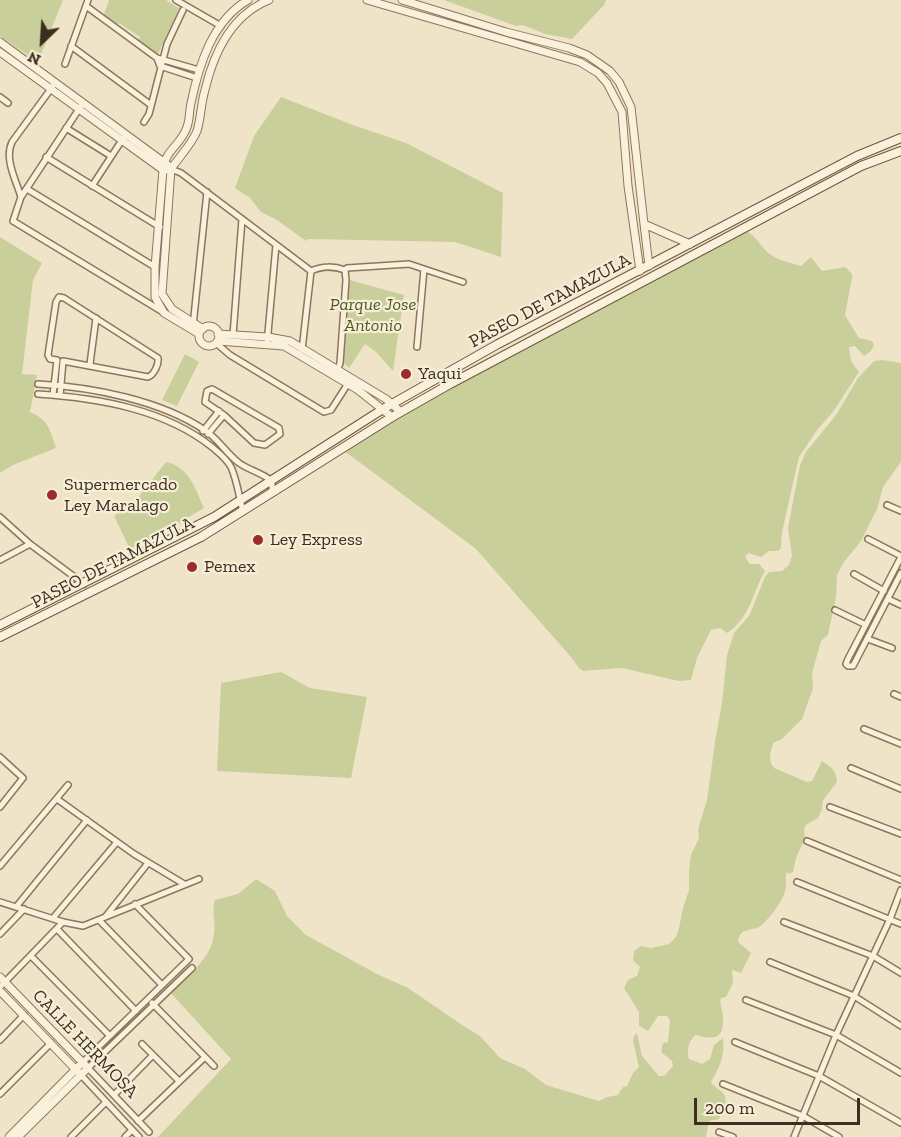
<!DOCTYPE html>
<style>
body{margin:0}
#map{position:relative;width:901px;height:1137px;overflow:hidden;background:#f0e4c8;font-family:"Zilla Slab",serif}
canvas{display:block}
.north{position:absolute;left:12px;top:12px;width:60px;height:60px;-webkit-text-stroke:4px #f7eed8;paint-order:stroke;rotate:205deg;font-size:16px;font-weight:700;line-height:24px;text-align:center;color:#3d2e20}
.north::after{content:'';display:block;margin:auto;width:21px;height:27px;background:#3d2e20;clip-path:polygon(50% 0,100% 100%,50% 72%,0 100%)}
.scale{position:absolute;left:694px;top:1098px;width:166px;height:27px;box-sizing:border-box;border:3px solid #3d2e20;border-top:0;padding-left:8px;font-size:18px;line-height:21px;white-space:nowrap;color:#3d2e20;-webkit-text-stroke:4px #f7eed8;paint-order:stroke}
</style>
<div id="map">
<canvas width="901" height="1137"></canvas>
<div class="north">N</div>
<div class="scale">200 m</div>
</div>
<script>
const context = document.querySelector('canvas').getContext('2d');
context.lineJoin = 'round';
function paint(path, color) {
  context.fillStyle = color;
  context.fill(path, 'evenodd');
}
function stroke(path, color, width, dash) {
  context.strokeStyle = color;
  context.lineWidth = width;
  context.lineCap = dash ? 'butt' : 'round';
  context.setLineDash(dash || []);
  context.stroke(path);
}
function label(font, color, halo, rows, align = 'center') {
  context.font = font + ' "Zilla Slab",serif';
  context.lineWidth = 4.5;
  context.setLineDash([]);
  context.textBaseline = 'middle';
  context.strokeStyle = halo;
  context.fillStyle = color;
  for (const [text, x, y, turn = 0] of rows) {
    context.save();
    context.translate(x, y);
    context.rotate((+turn || 0) * Math.PI / 180);
    context.textAlign = isNaN(turn) ? turn : align;
    if (halo) context.strokeText(text, 0, 0);
    context.fillText(text, 0, 0);
    context.restore();
  }
}
paint(new Path2D(`
 M0,0H63L38,62L0,36Z
 M109,0H166L179,8L158,54L138,41L140,37L119,23L117,26L103,17Z
 M444,0H606L604,5L572,39L545,34L523,25L516,26Z
 M281,97L353,125L406,143L503,193L501,257L455,242L308,239L306,241L277,220L261,212L250,198L235,188L254,136Z
 M748,232C759,239 763,251 773,256C780,261 792,263 801,266L811,257L822,271L845,267L852,274V278L845,315L859,338L872,341L874,345L871,351L864,356L855,346L849,347L851,361L859,372L833,412L817,430L799,457L782,532L781,548L778,551H769L761,557L748,553L745,557L750,564H759L765,571C752,593 751,617 727,633L720,628L711,630L697,658L691,680L679,681L622,668L583,671L579,668L571,657L476,549L343,450L403,412L632,291L637,290L741,233Z
 M0,237L42,263L33,280L22,374L37,375L30,412C49,420 50,430 56,448L13,465L0,473Z
 M346,279L404,295L393,371L376,352L365,344L349,368L342,361Z
 M185,354L199,362L177,406L162,400Z
 M883,360L901,363V462L883,487L877,509L861,541L844,562L837,575L836,597L828,635L822,640L820,644L812,674L813,688L802,719L782,739L773,743C771,752 767,760 774,768L807,782L812,781L822,761C830,766 837,771 837,782L823,800L822,809L818,818L806,825L804,829L805,838L796,858L793,872L789,874L787,872C784,878 787,880 786,886C785,899 772,915 763,924C754,933 740,925 738,942L751,953L741,973L732,970L733,983L726,997L721,998C719,1006 723,1010 723,1017C724,1040 714,1040 695,1035C689,1041 686,1051 689,1059L702,1064L710,1059L714,1045L723,1038C725,1056 720,1066 711,1082C714,1087 718,1088 722,1092C730,1099 723,1111 719,1119L709,1121L706,1137H158L231,1059L170,992C188,975 212,959 214,933C216,921 211,912 215,900L238,894L256,879L275,891L287,916L306,935L377,974L408,988L465,1027L480,1036L500,1058L525,1069L546,1085L599,1101L607,1097L618,1095L623,1087L627,1086L633,1073L639,1067L633,1041L634,1036L637,1033L642,1056L659,1076H664L673,1066L672,1061L661,1052L663,1043L668,1042L670,1020L667,1016H658L648,1031L639,1026V1012L624,988L628,980L637,976L640,967L633,960L634,951L641,946L651,948L669,944L676,937L679,928L683,908L689,890V871L691,855L699,838L698,829L707,800L715,742L722,703L727,655L734,633L749,616L765,577L769,572L782,571L789,565L792,556L788,528L800,465L806,452L836,415L858,378L874,361Z
 M166,462C189,467 195,488 204,508L153,538L130,549L114,516L137,499Z
 M281,672L310,688L367,697L351,778L217,771L221,683Z`), '#c9cf9b');
const minor = new Path2D(`
 M176,0L221,26
 M86,6L157,58
 M71,46L151,105
 M65,64L88,0
 M197,78L160,66L157,58L199,70
 M0,97L8,103
 M83,103L21,197L13,221L163,312
 M144,122L149,114L167,44L183,10
 M66,128L111,156
 M46,157L160,227
 M171,169L181,173L311,271C321,266 334,266 345,270L346,280L340,363L337,372
 M92,186L124,137
 M27,189L155,267
 M21,197C16,180 4,159 12,142L53,86
 M345,270L347,268L409,264L463,282
 M193,326L207,192
 M233,335L242,219
 M216,343L230,355L324,412L331,410L349,382
 M267,344L276,245
 M417,347L424,269
 M302,350L311,271
 M90,364L96,318
 M38,384C91,387 161,400 206,431C219,440 227,454 239,463C249,470 262,473 272,481V493
 M212,389L279,428L280,434L265,445L254,443L224,415L205,402L207,391Z
 M38,394C98,398 164,409 212,447C218,452 227,459 231,467C237,480 239,497 243,511
 M53,395L57,360L50,359L48,355L56,302L59,297L64,298L158,358C159,364 154,375 148,377L63,361L60,396
 M203,431L219,411
 M208,434L224,415
 M887,505L901,511
 M0,517L30,544L84,584
 M868,539L901,556
 M901,557L848,659L846,664L848,666H853L901,573
 M0,560L30,544
 M854,574L884,591
 M888,599L901,605
 M835,610L866,625
 M868,639L892,648
 M894,694L901,697
 M864,729L901,744
 M0,757L23,778L0,807
 M851,768L901,789
 M57,799L134,854L184,884
 M830,807L901,834
 M807,841L901,880
 M0,866L68,785
 M797,882L901,924
 M0,902L63,922L83,926L199,879
 M16,907L87,820
 M106,916L148,863
 M53,918L117,842
 M99,920L162,985
 M784,922L873,956L901,973
 M57,929L136,1011
 M0,934L24,909
 M31,956L110,1036
 M770,962L854,996L901,1026
 M0,987L63,922
 M746,1000L836,1035L901,1073
 M152,1003L214,1066
 M0,1040L24,1015
 M735,1042L819,1076L901,1123
 M142,1044L179,1081
 M83,1062L189,959L135,904
 M81,1075L139,1137
 M723,1084L803,1116L839,1137
 M0,1094L51,1043
 M114,1095L153,1055
 M138,1121L205,1057
 M149,1132L88,1068L192,968
 M719,1132L733,1137
 M71,1137L106,1102
 M125,1137L132,1130
 M794,1137L836,1035L890,919L901,890`);
const tertiary = new Path2D(`
 M248,0C212,21 199,65 191,103C189,111 190,119 187,127C182,144 164,151 163,170L171,169C179,157 192,144 197,131C201,118 201,103 205,90C214,52 231,15 269,0
 M367,0L580,62L598,73L607,83L622,112L628,186L640,271
 M402,0L506,32L569,48L587,55L610,71L619,82L631,107L644,224L690,244
 M0,42L169,166L171,169L162,294L172,309L203,329
 M0,52L163,170L155,267V297L164,313L199,334
 M644,224L649,266
 M199 336a10 10 0 1 1 20 0a10 10 0 1 1-20 0Z
 M218,334L268,337L290,341L386,399L401,412
 M218,341L284,346L358,390L392,417
 M0,977L88,1068L18,1137
 M0,991L81,1075
 M9,1137L79,1066`);
const secondary = new Path2D(`
 M0,625L214,517L383,409L498,344L857,156L901,138
 M0,637L201,537L392,417L450,384L861,166L901,151`);
stroke(minor, '#8d765c', 8);
stroke(tertiary, '#8d765c', 9);
stroke(secondary, '#6f573f', 10);
stroke(minor, '#faf1dc', 5);
stroke(tertiary, '#faf1dc', 7);
stroke(secondary, '#faf1dc', 8);
for (const [x, y, r, color] of [
 [406,374,6,"#9e2a2b"],
 [52,495,6,"#9e2a2b"],
 [258,540,6,"#9e2a2b"],
 [192,567,6,"#9e2a2b"]
]) {
  const dot = new Path2D();
  dot.arc(x, y, r, 0, 2 * Math.PI);
  context.fillStyle = color;
  context.fill(dot);
  stroke(dot, '#f7eed8', 2);
}
label('18px', '#3d2e20', '#f7eed8', [
 ["PASEO DE TAMAZULA",550,301,-28],
 ["PASEO DE TAMAZULA",113,563,-27],
 ["CALLE HERMOSA",85,1044,46]
]);
label('italic 18px', '#4d5a26', '#f7eed8', [
 ["Parque Jose",373,305],
 ["Antonio",373,326]
]);
label('18px', '#3d2e20', '#f7eed8', [
 ["Yaqui",418,374],
 ["Supermercado",64,485],
 ["Ley Maralago",64,506],
 ["Ley Express",270,540],
 ["Pemex",204,567]
], 'left');
</script>
